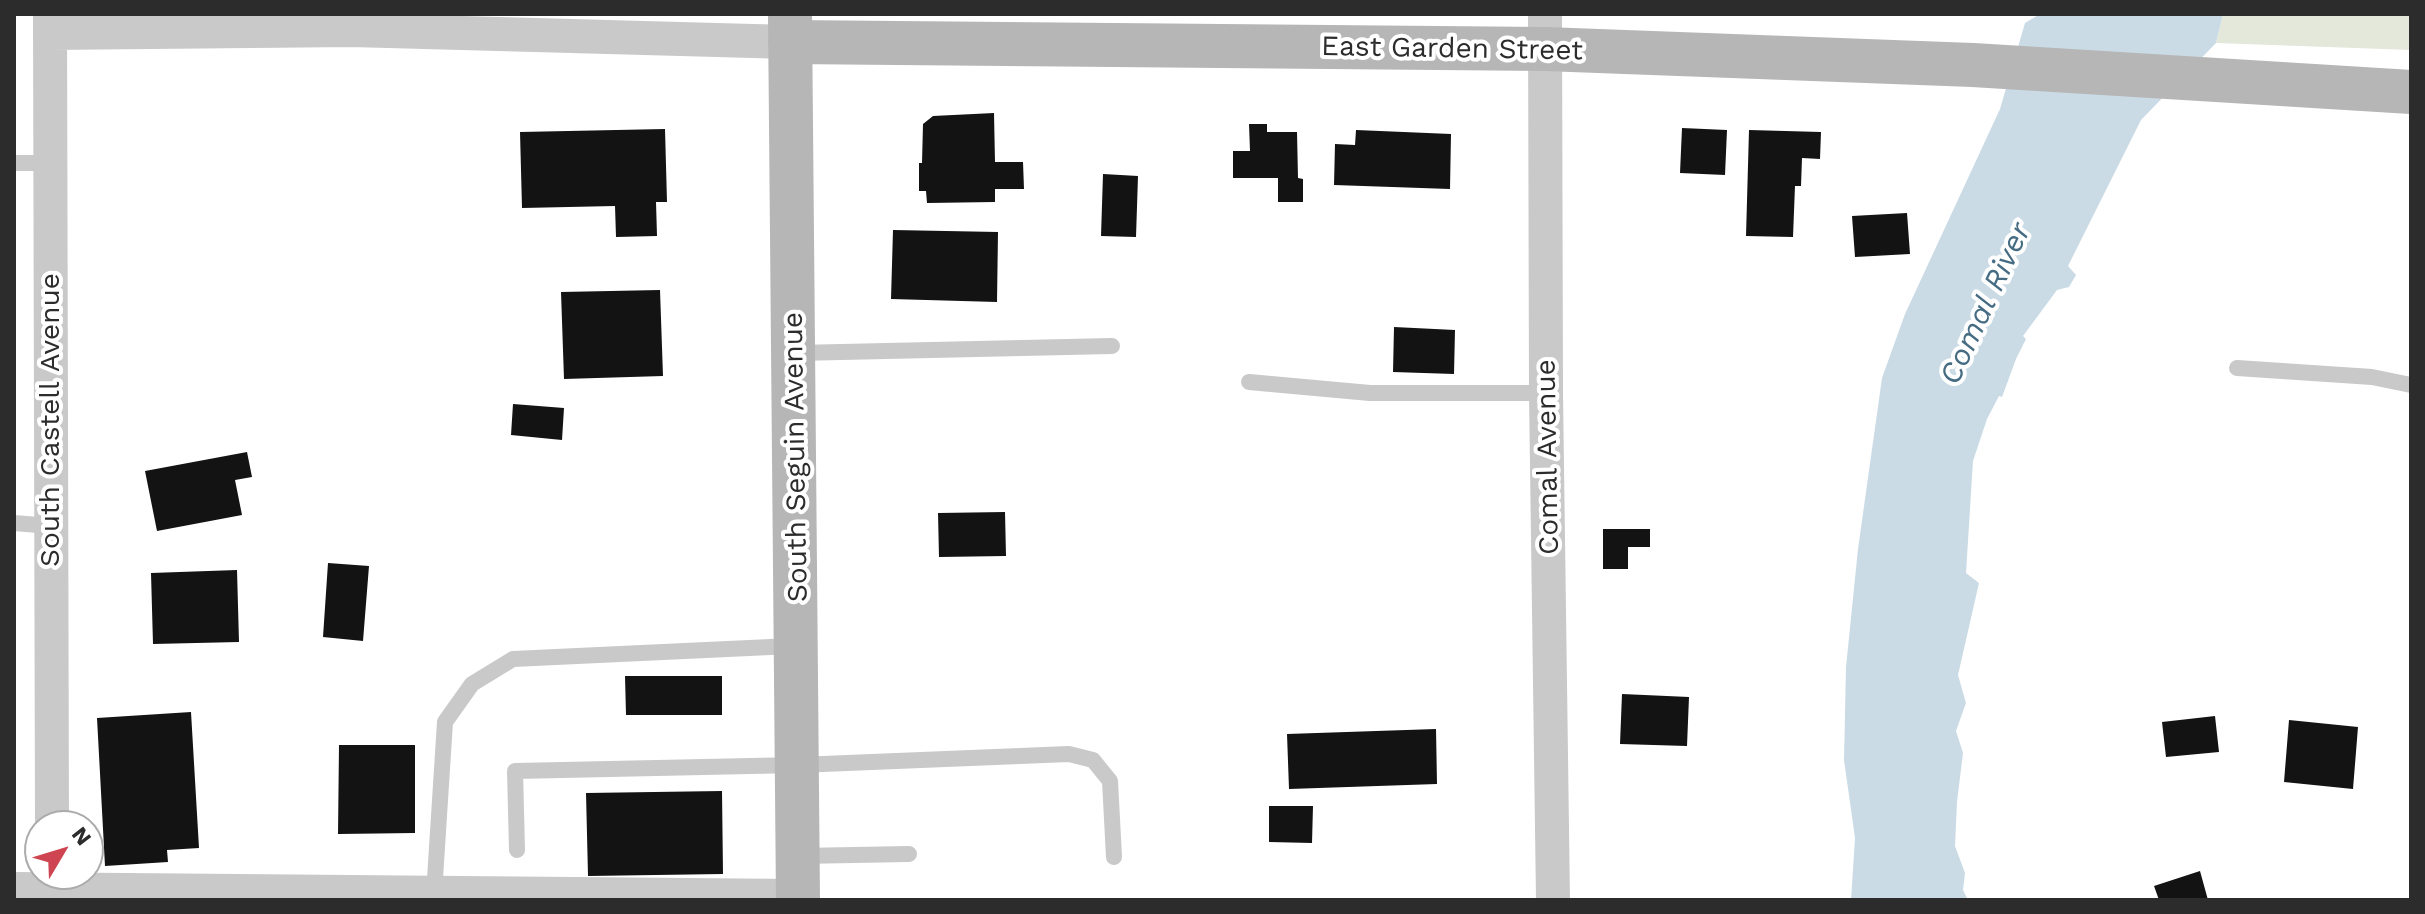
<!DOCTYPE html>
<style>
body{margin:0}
#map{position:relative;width:2425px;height:914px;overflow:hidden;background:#fff;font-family:"Work Sans",sans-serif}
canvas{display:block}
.frame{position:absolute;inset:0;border:16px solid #2c2c2c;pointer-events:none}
.north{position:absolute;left:24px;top:810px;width:80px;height:80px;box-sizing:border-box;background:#fff;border:2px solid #ababab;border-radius:50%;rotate:52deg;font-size:22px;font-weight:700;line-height:32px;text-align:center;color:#2c2c2c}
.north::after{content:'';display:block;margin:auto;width:28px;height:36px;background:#ce4450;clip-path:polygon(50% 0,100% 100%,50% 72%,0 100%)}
</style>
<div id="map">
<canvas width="2425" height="914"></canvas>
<div class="frame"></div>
<div class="north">N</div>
</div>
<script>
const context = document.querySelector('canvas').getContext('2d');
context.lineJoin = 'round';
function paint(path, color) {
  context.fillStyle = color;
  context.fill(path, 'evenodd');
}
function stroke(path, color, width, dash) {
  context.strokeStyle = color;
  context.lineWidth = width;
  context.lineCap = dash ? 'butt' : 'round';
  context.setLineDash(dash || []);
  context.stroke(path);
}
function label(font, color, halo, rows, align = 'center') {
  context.font = font + ' "Work Sans",sans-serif';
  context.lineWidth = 8;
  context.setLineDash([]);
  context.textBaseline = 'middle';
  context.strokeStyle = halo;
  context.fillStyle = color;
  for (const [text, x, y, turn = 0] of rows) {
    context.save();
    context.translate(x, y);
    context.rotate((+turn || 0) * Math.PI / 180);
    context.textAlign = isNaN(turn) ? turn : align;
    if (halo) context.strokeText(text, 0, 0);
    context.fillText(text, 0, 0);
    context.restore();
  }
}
paint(new Path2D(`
 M2223,14H2411V50L2216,43Z`), '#e3e8db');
paint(new Path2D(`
 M2040,14H2223L2216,43L2141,120L2068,266L2076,275L2069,287L2057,290L2023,336L2026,339L2016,359L2002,397L1999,396L1987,419L1973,461L1966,573L1979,583L1958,675L1966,703L1956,731L1963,753L1957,802L1955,846L1965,873L1963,890L1968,900H1851L1855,838L1844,760L1846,667L1858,549L1882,378L1905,314L2000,109L2025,23Z`), '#cadbe6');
paint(new Path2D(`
 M994,113L995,162H1023L1024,189H995V202L927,203L926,191H919V163H922L923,124L933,116Z
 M1249,124H1267V132H1297L1298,178L1303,179V202H1278V178H1233V151H1250Z
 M1682,128L1727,130L1725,175L1680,173Z
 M665,129L667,202H656L657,236L616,237L615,206L522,208L520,132Z
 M1356,130L1451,134L1450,189L1334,185L1335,144L1355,145Z
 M1749,130L1821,132L1820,159L1802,158L1801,186H1795L1793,237L1746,236Z
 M1103,174L1138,176L1136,237L1101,236Z
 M1907,213L1910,254L1855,257L1852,216Z
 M893,230L998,232L997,302L891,299Z
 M660,290L663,376L564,379L561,292Z
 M1394,327L1455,330L1454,374L1393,372Z
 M513,404L564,408L562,440L511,435Z
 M247,452L252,477L235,480L242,515L157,531L145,471Z
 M1005,512L1006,556L939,557L938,513Z
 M1603,529H1650V547H1628V569H1603Z
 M328,563L369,566L363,641L323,637Z
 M237,570L239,642L153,644L151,573Z
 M625,676H722V715H626Z
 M1622,694L1689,697L1687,746L1620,744Z
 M191,712L199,848L167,850L168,862L105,866L97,718Z
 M2215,716L2219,752L2166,757L2162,722Z
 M2289,720L2358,727L2353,789L2284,782Z
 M1436,729L1437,784L1289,789L1287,734Z
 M339,745H415V833L338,834Z
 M722,791L723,874L588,876L586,793Z
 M1269,806H1313L1312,843L1269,842Z
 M2200,871L2208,900H2159L2154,886Z`), '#131313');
stroke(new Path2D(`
 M14,163H50
 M796,353L1112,346
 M2237,368L2372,377L2411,385
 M1249,382L1370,393H1546
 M14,523L51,526
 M517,850L515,771L798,765L1069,754L1093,760L1110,781L1114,857
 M799,856L909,854
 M434,894L445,722L472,684L513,659L792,646`), '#c9c9c9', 16);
stroke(new Path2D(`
 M50,14L52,826
 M1545,14L1546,393L1553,900
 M50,33L352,30L790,42
 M14,889L798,896`), '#c9c9c9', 34);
stroke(new Path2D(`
 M790,14L798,900
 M790,42L1545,49L1973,65L2411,92`), '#b6b6b6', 44);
label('28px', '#2c2c2c', '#fff', [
 ["East Garden Street",1452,49,1],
 ["South Castell Avenue",51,420,-90],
 ["South Seguin Avenue",796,457,-91],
 ["Comal Avenue",1548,457,-91]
]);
label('italic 30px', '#456c83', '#fff', [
 ["Comal River",1986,304,-65]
]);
</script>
